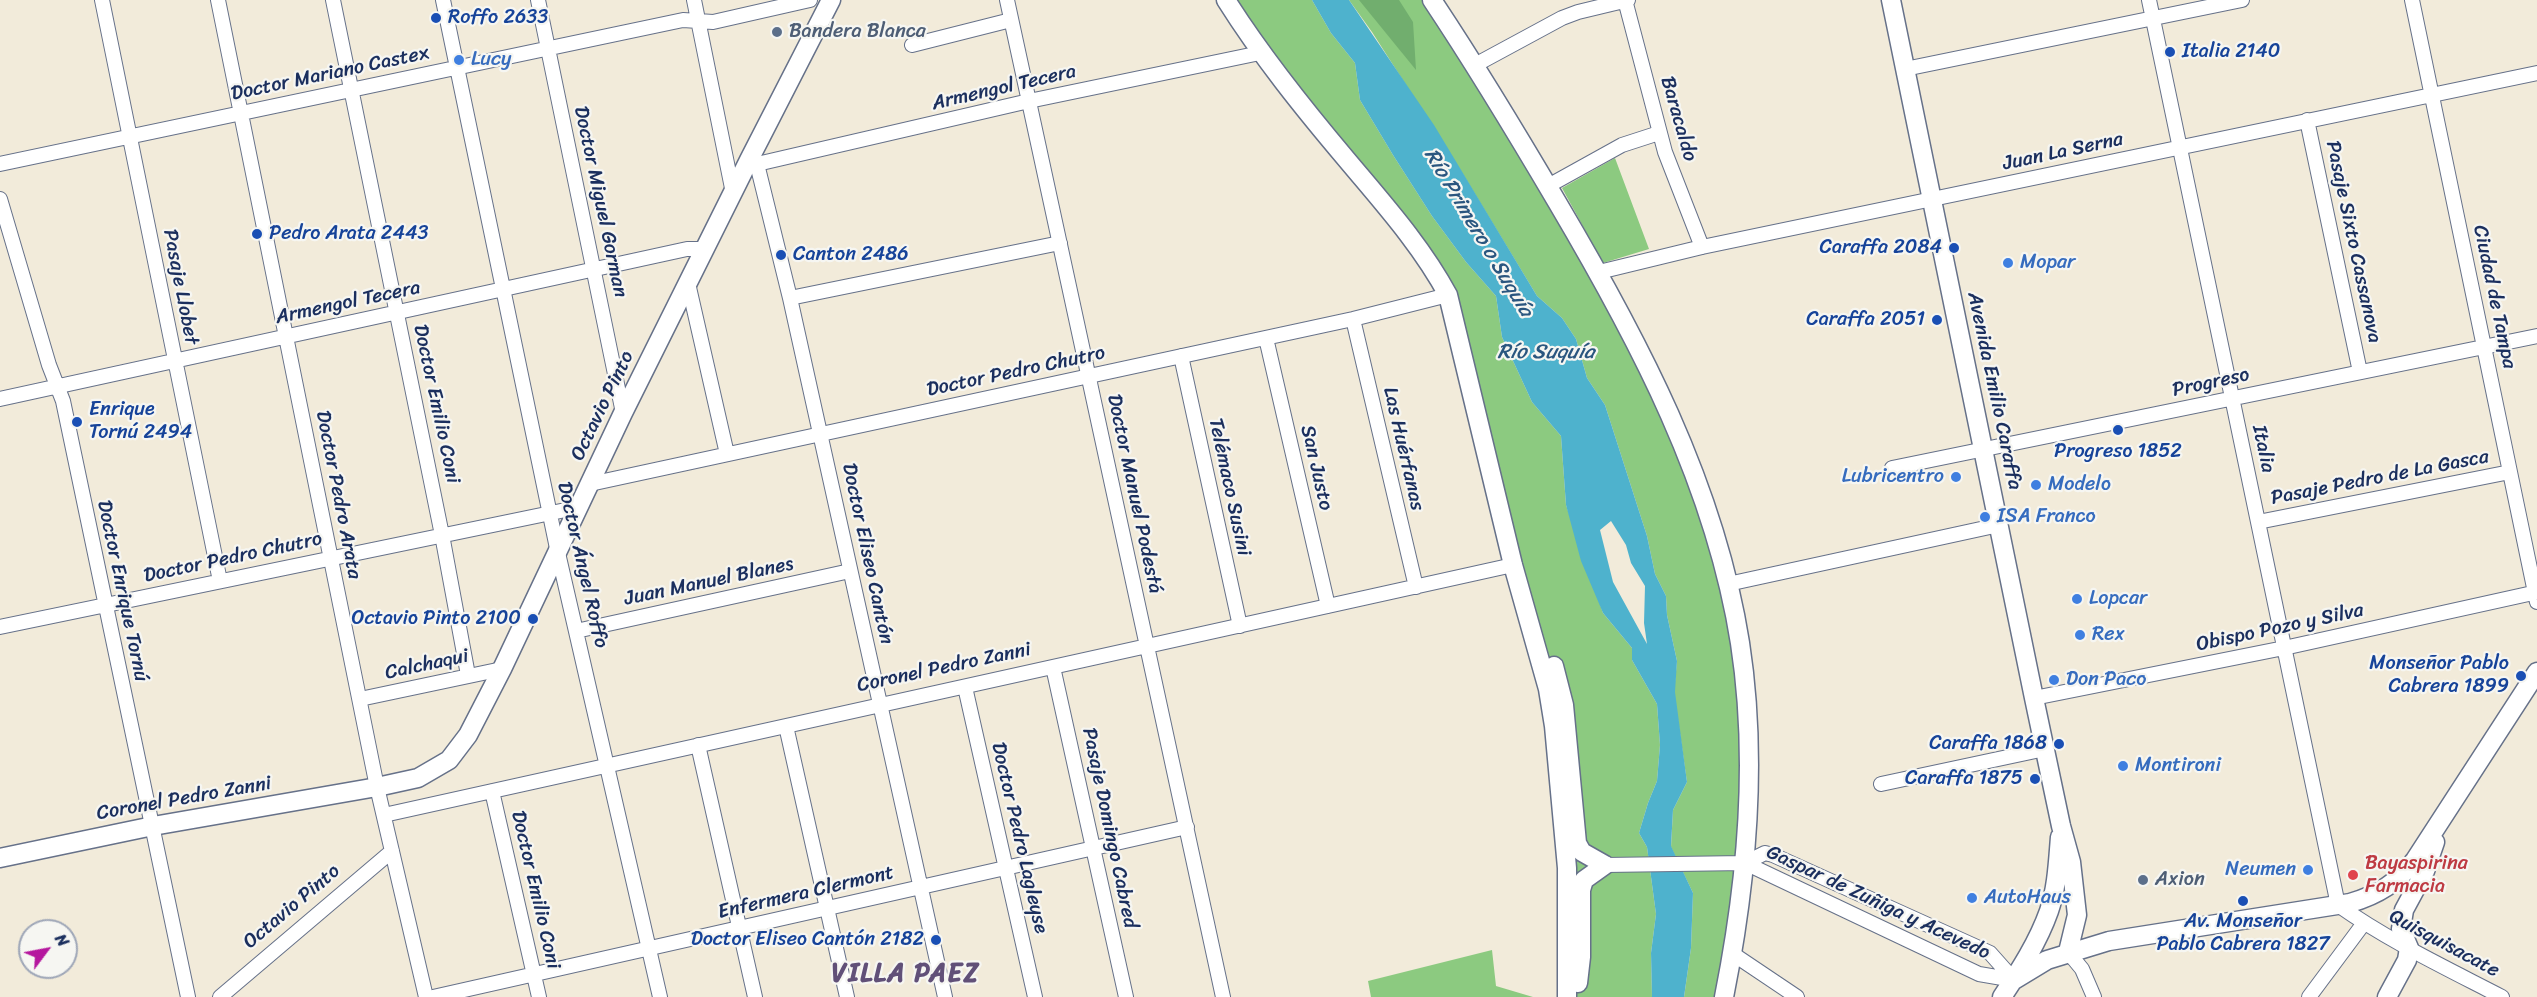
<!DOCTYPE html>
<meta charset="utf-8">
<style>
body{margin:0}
#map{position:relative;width:2537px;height:997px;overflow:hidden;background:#f2ebda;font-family:Sriracha,sans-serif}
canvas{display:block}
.north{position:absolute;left:18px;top:919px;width:60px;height:60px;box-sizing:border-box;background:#f6f6f2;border:2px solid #9ea6b7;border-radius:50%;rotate:58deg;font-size:16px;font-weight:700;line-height:24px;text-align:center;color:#1b2f5e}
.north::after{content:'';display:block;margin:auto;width:21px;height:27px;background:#b5179e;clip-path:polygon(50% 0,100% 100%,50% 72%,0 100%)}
</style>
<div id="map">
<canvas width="2537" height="997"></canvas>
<div class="north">N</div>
</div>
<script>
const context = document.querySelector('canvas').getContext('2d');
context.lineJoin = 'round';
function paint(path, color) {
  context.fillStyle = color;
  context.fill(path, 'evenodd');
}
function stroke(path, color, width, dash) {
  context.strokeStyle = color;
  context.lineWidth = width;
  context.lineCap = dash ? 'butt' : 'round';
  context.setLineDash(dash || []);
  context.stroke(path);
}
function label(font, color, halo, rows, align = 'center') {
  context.font = font + ' Sriracha,sans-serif';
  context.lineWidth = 4.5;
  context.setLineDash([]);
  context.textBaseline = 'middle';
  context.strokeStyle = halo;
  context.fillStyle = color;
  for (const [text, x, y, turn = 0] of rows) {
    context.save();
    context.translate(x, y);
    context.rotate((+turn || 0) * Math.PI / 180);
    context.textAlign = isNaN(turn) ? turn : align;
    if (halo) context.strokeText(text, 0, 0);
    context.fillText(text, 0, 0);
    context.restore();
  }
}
paint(new Path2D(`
 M1226,0H1312L1331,33L1355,63L1360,100L1393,155L1432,216L1466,262L1496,296L1502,337L1532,402L1561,436L1566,505L1603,613L1632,648V660L1657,704L1660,745L1657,781L1648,803L1639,833L1647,847L1656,914L1651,953L1652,997H1567L1554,726L1448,295Z
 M1349,0H1432L1637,342L1728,584L1748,725L1724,997H1684L1691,948L1693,893L1671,847L1673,810L1687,782L1674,692L1677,661L1667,615L1666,596L1655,574L1647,536L1605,405L1587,378L1576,339L1562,318L1537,296L1461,171L1372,32Z
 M1615,158L1649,249L1603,263L1562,188Z
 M1492,950L1496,986L1533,997H1371L1368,981Z`), '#8cca80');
paint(new Path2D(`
 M1359,0H1399L1413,22L1416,70Z`), '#71ae6e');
paint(new Path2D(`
 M1312,0H1349L1434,125L1537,296L1562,318L1576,339L1587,378L1605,405L1647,536L1655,574L1666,596L1667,615L1677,661L1675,692L1687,782L1673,810L1671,846L1693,893L1691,948L1684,997H1652L1651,953L1656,914L1647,847L1639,833L1648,803L1657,781L1660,745L1657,704L1632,660V648L1603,613L1581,561L1566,505L1561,436L1532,402L1502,337L1496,296L1466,262L1432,216L1393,155L1360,100L1355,63L1331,33ZM1611,521L1626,545L1631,563L1645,586L1644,623L1647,644L1613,582L1600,530Z`), '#4eb2cd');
const minor = new Path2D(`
 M102,0L220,581
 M218,0L377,787L426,997
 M333,0L442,535L468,675
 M443,0L558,553L660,997
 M538,0L623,413
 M694,0L733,193
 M1007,0L1223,997
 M1625,0L1665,152L1702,247
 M2149,0L2338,905C2389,941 2446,968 2502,997
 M2412,0L2537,602
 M912,45L1011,20
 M1475,65L1562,18L1578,12L1628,0
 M1905,69L2242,0
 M2307,120L2360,372
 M749,160L757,164L790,298L945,997
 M0,164L683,20L713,22L810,0
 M757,164L1029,101L1260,53
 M1548,186L1622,145L1659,133
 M0,199L49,365L63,401L188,997
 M1599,272L1702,247L2537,73
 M688,283L727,454
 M790,298L1060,243
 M1353,319L1416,587
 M1266,338L1328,606
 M1181,356L1240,626
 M0,399L687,249H705
 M1892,468L2537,336
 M590,484L1353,319L1448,295
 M2258,522L2510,472
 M1728,584L1999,525
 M0,627L580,507
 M576,631L850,571
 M1053,667L1126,997
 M965,687L1035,997
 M2034,698L2284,648L2537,592
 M360,699L502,669
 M786,726L847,997
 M698,745L755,997
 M1881,784L2045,749
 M492,791L539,997
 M384,815L1513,565
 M1745,863L1765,853L1773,855L1990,953L2014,980
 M1605,865L1745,863L1979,974L2014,980
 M2068,952L2082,969L2094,997
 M1733,954L1797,997
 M220,997L392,851
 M433,997L1187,827
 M2309,997L2364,923`);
const major = new Path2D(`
 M1226,0C1262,57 1303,108 1347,160C1383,203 1421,245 1448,295L1513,565L1548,689L1554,726L1567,868V997
 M1432,0C1476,66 1517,134 1557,202C1638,339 1715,484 1740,643C1758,759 1747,882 1724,997
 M1891,0L2034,698L2061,826L2071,862L2077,915L2068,952
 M1554,666L1564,705L1577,843L1582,852L1605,865
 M0,858L153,826L377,787L418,778L449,760L468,735L502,669L623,413L749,160L831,0
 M2014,980L2047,960L2109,941L2350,903C2378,895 2398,882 2415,860L2537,672
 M1578,983L1581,957V890L1584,880L1605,865
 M2002,997C2020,970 2038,942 2049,911C2057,888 2058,861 2060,837
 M2387,997L2407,960L2409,948L2401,929L2404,910L2425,871L2435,842`);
stroke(minor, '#667189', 16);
stroke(major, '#667189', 21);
stroke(minor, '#fff', 14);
stroke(major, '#fff', 18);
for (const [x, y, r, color] of [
 [436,18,6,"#1a4fb4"],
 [777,32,6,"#5c6f8a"],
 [2170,52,6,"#1a4fb4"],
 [459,60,6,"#3f7fe0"],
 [257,234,6,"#1a4fb4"],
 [1954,248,6,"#1a4fb4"],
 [781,255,6,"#1a4fb4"],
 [2008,263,6,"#3f7fe0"],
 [1937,320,6,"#1a4fb4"],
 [77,422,6,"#1a4fb4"],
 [2118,430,6,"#1a4fb4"],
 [1956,477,6,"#3f7fe0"],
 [2036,485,6,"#3f7fe0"],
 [1985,517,6,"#3f7fe0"],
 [2077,599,6,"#3f7fe0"],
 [533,619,6,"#1a4fb4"],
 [2080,635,6,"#3f7fe0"],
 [2521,676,6,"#1a4fb4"],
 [2054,680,6,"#3f7fe0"],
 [2059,744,6,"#1a4fb4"],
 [2123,766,6,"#3f7fe0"],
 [2035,779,6,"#1a4fb4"],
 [2308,870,6,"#3f7fe0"],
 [2353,875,6,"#e0444e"],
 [2143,880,6,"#5c6f8a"],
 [1972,898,6,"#3f7fe0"],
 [2243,901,6,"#1a4fb4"],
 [936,940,6,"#1a4fb4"]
]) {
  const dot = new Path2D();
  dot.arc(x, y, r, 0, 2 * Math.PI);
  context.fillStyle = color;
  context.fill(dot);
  stroke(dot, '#f6f6f2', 2);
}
label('20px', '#164399', '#f6f6f2', [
 ["Roffo 2633",448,18,"left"],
 ["Italia 2140",2182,52,"left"],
 ["Pedro Arata 2443",269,234,"left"],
 ["Caraffa 2084",1942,248],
 ["Canton 2486",793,255,"left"],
 ["Caraffa 2051",1925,320],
 ["Enrique",89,410,"left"],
 ["Tornú 2494",89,433,"left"],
 ["Progreso 1852",2118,452,"center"],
 ["Octavio Pinto 2100",521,619],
 ["Monseñor Pablo",2509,664],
 ["Cabrera 1899",2509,687],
 ["Caraffa 1868",2047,744],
 ["Caraffa 1875",2023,779],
 ["Av. Monseñor",2243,922,"center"],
 ["Pablo Cabrera 1827",2243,945,"center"],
 ["Doctor Eliseo Cantón 2182",924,940]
], 'right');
label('20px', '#4e5e75', '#f6f6f2', [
 ["Bandera Blanca",789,32],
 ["Axion",2155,880]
], 'left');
label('20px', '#366cbe', '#f6f6f2', [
 ["Lucy",471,60],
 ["Mopar",2020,263],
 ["Lubricentro",1944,477,"right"],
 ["Modelo",2048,485],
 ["ISA Franco",1997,517],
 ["Lopcar",2089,599],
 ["Rex",2092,635],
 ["Don Paco",2066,680],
 ["Montironi",2135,766],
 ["Neumen",2296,870,"right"],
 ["AutoHaus",1984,898]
], 'left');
label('20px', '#1b2f5e', '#f6f6f2', [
 ["Doctor Mariano Castex",330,74,-12],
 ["Armengol Tecera",1004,88,-13],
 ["Baracaldo",1678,119,74],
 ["Juan La Serna",2063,152,-12],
 ["Doctor Miguel Gorman",600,202,78],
 ["Pasaje Sixto Cassanova",2353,242,78],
 ["Pasaje Llobet",180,287,79],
 ["Ciudad de Tampa",2494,297,78],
 ["Armengol Tecera",348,303,-12],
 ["Doctor Pedro Chutro",1016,372,-12],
 ["Progreso",2211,383,-12],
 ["Avenida Emilio Caraffa",1994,391,78],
 ["Doctor Emilio Coni",436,404,78],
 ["Octavio Pinto",603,406,-64],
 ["Las Huérfanas",1403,449,77],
 ["Italia",2263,449,78],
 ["San Justo",1316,468,77],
 ["Pasaje Pedro de La Gasca",2380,478,-11],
 ["Telémaco Susini",1229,487,78],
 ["Doctor Manuel Podestá",1134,494,78],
 ["Doctor Pedro Arata",338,495,79],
 ["Doctor Eliseo Cantón",867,554,78],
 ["Doctor Pedro Chutro",233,558,-12],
 ["Doctor Ángel Roffo",582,565,77],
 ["Juan Manuel Blanes",709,582,-12],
 ["Doctor Enrique Tornú",122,591,78],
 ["Obispo Pozo y Silva",2280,628,-12],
 ["Calchaqui",427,665,-12],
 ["Coronel Pedro Zanni",944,668,-12],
 ["Coronel Pedro Zanni",184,799,-10],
 ["Pasaje Domingo Cabred",1109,828,78],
 ["Doctor Pedro Lagleyse",1019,838,77],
 ["Doctor Emilio Coni",535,890,77],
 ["Enfermera Clermont",806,893,-13],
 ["Gaspar de Zuñiga y Acevedo",1878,903,25],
 ["Octavio Pinto",292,907,-40],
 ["Quisquisacate",2444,944,28]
]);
label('20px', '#be3a42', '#f6f6f2', [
 ["Bayaspirina",2365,864],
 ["Farmacia",2365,887]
], 'left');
label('italic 21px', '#2a567f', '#f6f6f2', [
 ["Río Primero o Suquía",1478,233,59],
 ["Río Suquía",1546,353]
]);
context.letterSpacing = '1.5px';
label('bold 26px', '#615078', '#f6f6f2', [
 ["VILLA PAEZ",906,974]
]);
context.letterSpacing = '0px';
</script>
